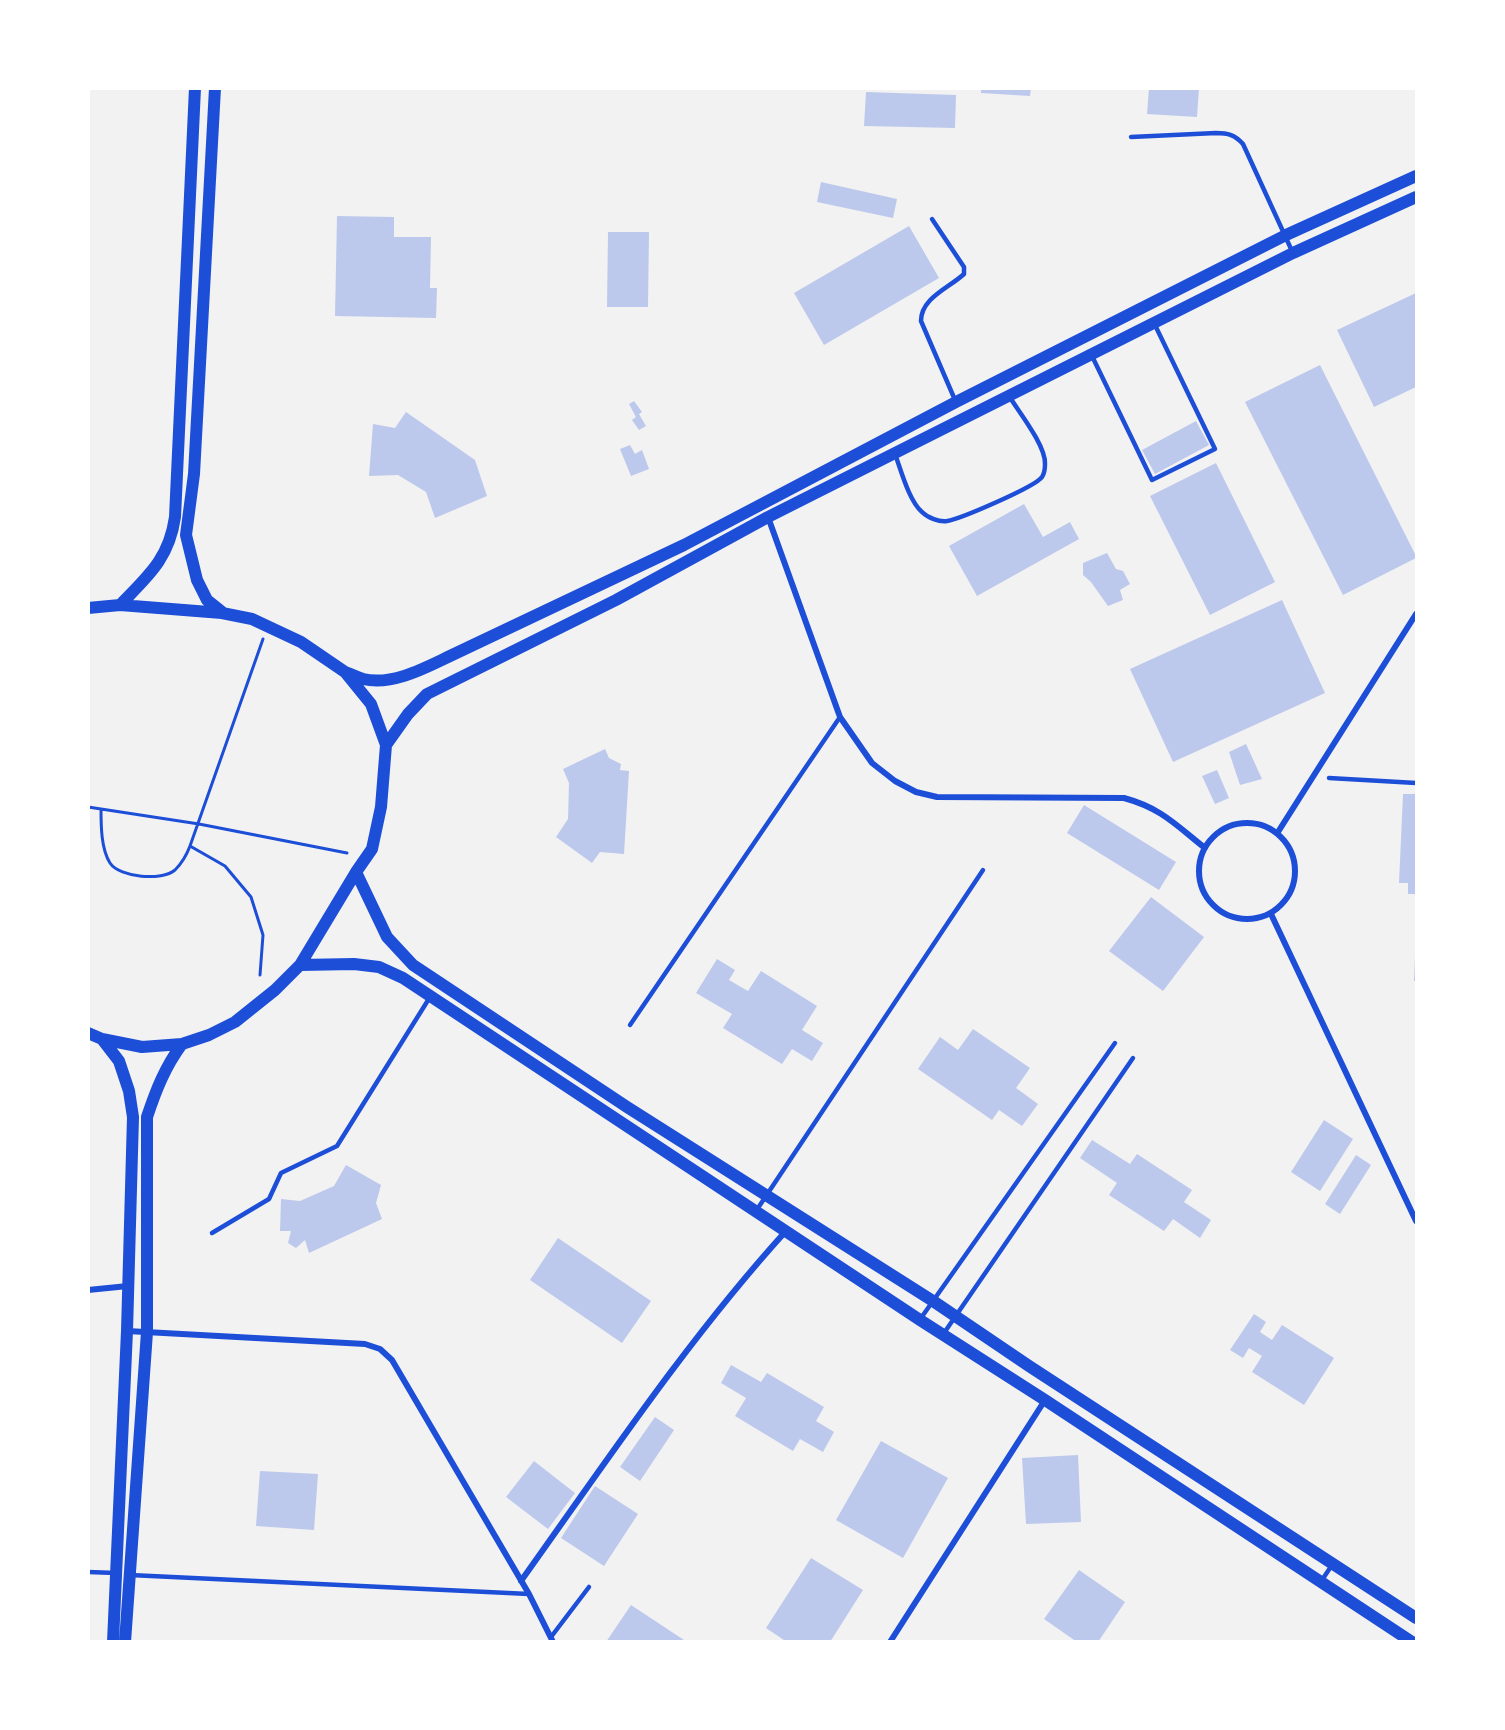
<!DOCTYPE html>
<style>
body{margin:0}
#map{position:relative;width:1505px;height:1730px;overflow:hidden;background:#f2f2f2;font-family:Roboto,sans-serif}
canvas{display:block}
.frame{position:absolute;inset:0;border:90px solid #fff;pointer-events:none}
</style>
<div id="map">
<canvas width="1505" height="1730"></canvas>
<div class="frame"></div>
</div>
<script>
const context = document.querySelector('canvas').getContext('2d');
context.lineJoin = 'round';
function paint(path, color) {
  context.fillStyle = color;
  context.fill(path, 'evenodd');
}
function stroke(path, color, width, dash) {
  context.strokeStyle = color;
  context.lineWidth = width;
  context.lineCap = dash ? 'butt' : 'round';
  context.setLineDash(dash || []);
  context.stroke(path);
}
paint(new Path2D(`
 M981,88H1031L1030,96L981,93Z
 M1149,88H1199L1197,117L1147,114Z
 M866,92L956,95L955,128L864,126Z
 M821,182L897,199L893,218L817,202Z
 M337,216L394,217V237H431L430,288H437L436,318L335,316Z
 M909,226L939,278L824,345L794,293Z
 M608,232H649L648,307H607Z
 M1416,293V387L1374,407L1337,330Z
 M1320,365L1416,556V558L1343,595L1245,402Z
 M634,401L642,412L639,414L646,426L639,430L632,420L636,417L629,404Z
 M406,412L475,460L487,496L435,518L426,492L398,475L369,476L373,424L395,428Z
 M1196,421L1209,445L1155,474L1142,450Z
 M630,445L635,454L642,450L649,469L631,476L620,449Z
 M1216,463L1275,582L1210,615L1150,496Z
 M1024,504L1043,537L1070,522L1079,539L977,596L949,546Z
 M1107,553L1116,569L1123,571L1130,584L1120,590L1123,600L1108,606L1091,582L1083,575V563Z
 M1282,600L1325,693L1173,762L1130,669Z
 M1246,744L1262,779L1240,785L1229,752Z
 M605,749L609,758L621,764L620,770L629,771L624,854L600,852L592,863L556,837L568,819L569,783L563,769Z
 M1217,770L1229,798L1215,804L1202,776Z
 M1403,794H1416V894H1408V883H1399Z
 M1084,805L1176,862L1159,890L1067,833Z
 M1151,897L1204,937L1163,991L1109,951Z
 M1415,958H1416V981H1414Z
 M717,959L735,970L729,980L748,991L761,971L817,1006L802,1030L823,1043L812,1061L792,1049L782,1064L723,1028L732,1014L696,993Z
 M973,1029L1030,1068L1016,1088L1038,1104L1022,1126L999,1110L992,1120L918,1069L940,1037L958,1050Z
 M1324,1120L1353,1139L1320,1191L1291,1172Z
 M1092,1140L1130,1164L1137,1154L1192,1190L1184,1202L1211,1220L1200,1238L1173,1219L1164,1231L1109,1195L1117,1183L1080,1158Z
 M1356,1155L1371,1165L1340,1214L1325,1204Z
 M346,1165L381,1185L376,1203L382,1219L309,1253L305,1240L296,1248L288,1243L291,1231H280L281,1199L300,1201L334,1186Z
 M558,1238L651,1301L622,1343L530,1280Z
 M1254,1314L1266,1322L1260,1332L1272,1340L1282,1325L1334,1358L1304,1405L1252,1372L1262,1356L1249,1348L1243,1358L1230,1350Z
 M731,1365L761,1382L767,1373L824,1407L816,1421L834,1432L823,1452L800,1439L793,1451L735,1416L746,1398L721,1383Z
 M655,1417L674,1430L640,1481L620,1467Z
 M881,1441L948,1478L903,1558L836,1520Z
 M1078,1455L1081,1522L1026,1524L1022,1458Z
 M534,1461L575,1493L548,1529L506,1497Z
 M260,1471L318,1474L314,1530L256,1526Z
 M595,1486L638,1514L604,1566L561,1538Z
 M811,1558L863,1590L830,1642H787L766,1628Z
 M1079,1570L1125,1602L1098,1642H1077L1044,1619Z
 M631,1605L687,1642H606Z`), '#bdc9ec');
stroke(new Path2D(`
 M88,807L199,824L347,853
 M101,809C101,825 101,849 110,863C120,878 162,881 175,870C181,864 187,854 190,846L263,639
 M190,846L225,866L251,897L263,935L260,975`), '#1d4ed8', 3);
stroke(new Path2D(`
 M1131,137L1216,133C1228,133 1235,135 1243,144L1292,251
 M932,219L964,267V274C949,288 921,298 921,321L955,400
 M1092,356L1152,480L1215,449L1154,323
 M895,454C901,470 909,501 922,512C928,518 939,522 947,521C960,519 1035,487 1042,477C1044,474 1045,467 1045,464C1046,446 1019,412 1009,396
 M1329,778L1416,783
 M630,1025L840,717
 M756,1211L983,870
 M212,1233L269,1199L281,1173L337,1146L430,997
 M921,1318L1115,1043
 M944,1333L1133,1058
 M88,1572L116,1573
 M130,1575L529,1594
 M1322,1580L1332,1565
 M551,1637L589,1587`), '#1d4ed8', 4.5);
stroke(new Path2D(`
 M768,517L840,717L872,763L895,781L916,792L937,797L1124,798C1161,808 1176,825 1205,848
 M1199 871a48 48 0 1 1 96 0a48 48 0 1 1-96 0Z
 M1278,832L1416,614
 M1271,914L1416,1221
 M88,1290L128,1286
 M127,1331L365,1344L380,1349L392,1360L529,1594L553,1642
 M521,1581C606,1462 688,1339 786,1231
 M890,1642L1045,1400`), '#1d4ed8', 6);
stroke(new Path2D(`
 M215,88L194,474L186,535L197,580L207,600L222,612
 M120,605C148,576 169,559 175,517L195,88
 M88,608L120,605L222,613L252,619L301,642L345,672L371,704L386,745L381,807L372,849L356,872L300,965L275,990L235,1022L209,1035L182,1044L142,1047L102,1039L88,1033
 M345,672C351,674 357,677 363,679C392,686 425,668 450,656L684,545L956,402L1286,235L1416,176
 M386,745L408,714L427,694L616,600L768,517L895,453L1293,253L1416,197
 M356,872L387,937L413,965L627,1107L933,1301L1029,1366L1416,1618
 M300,965L354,964L379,967L403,978L920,1320L1045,1400L1412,1642
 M102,1039L119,1061L129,1091L133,1117L127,1331L113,1642
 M125,1642L147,1332V1117C156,1090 165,1067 182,1044`), '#1d4ed8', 12);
</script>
